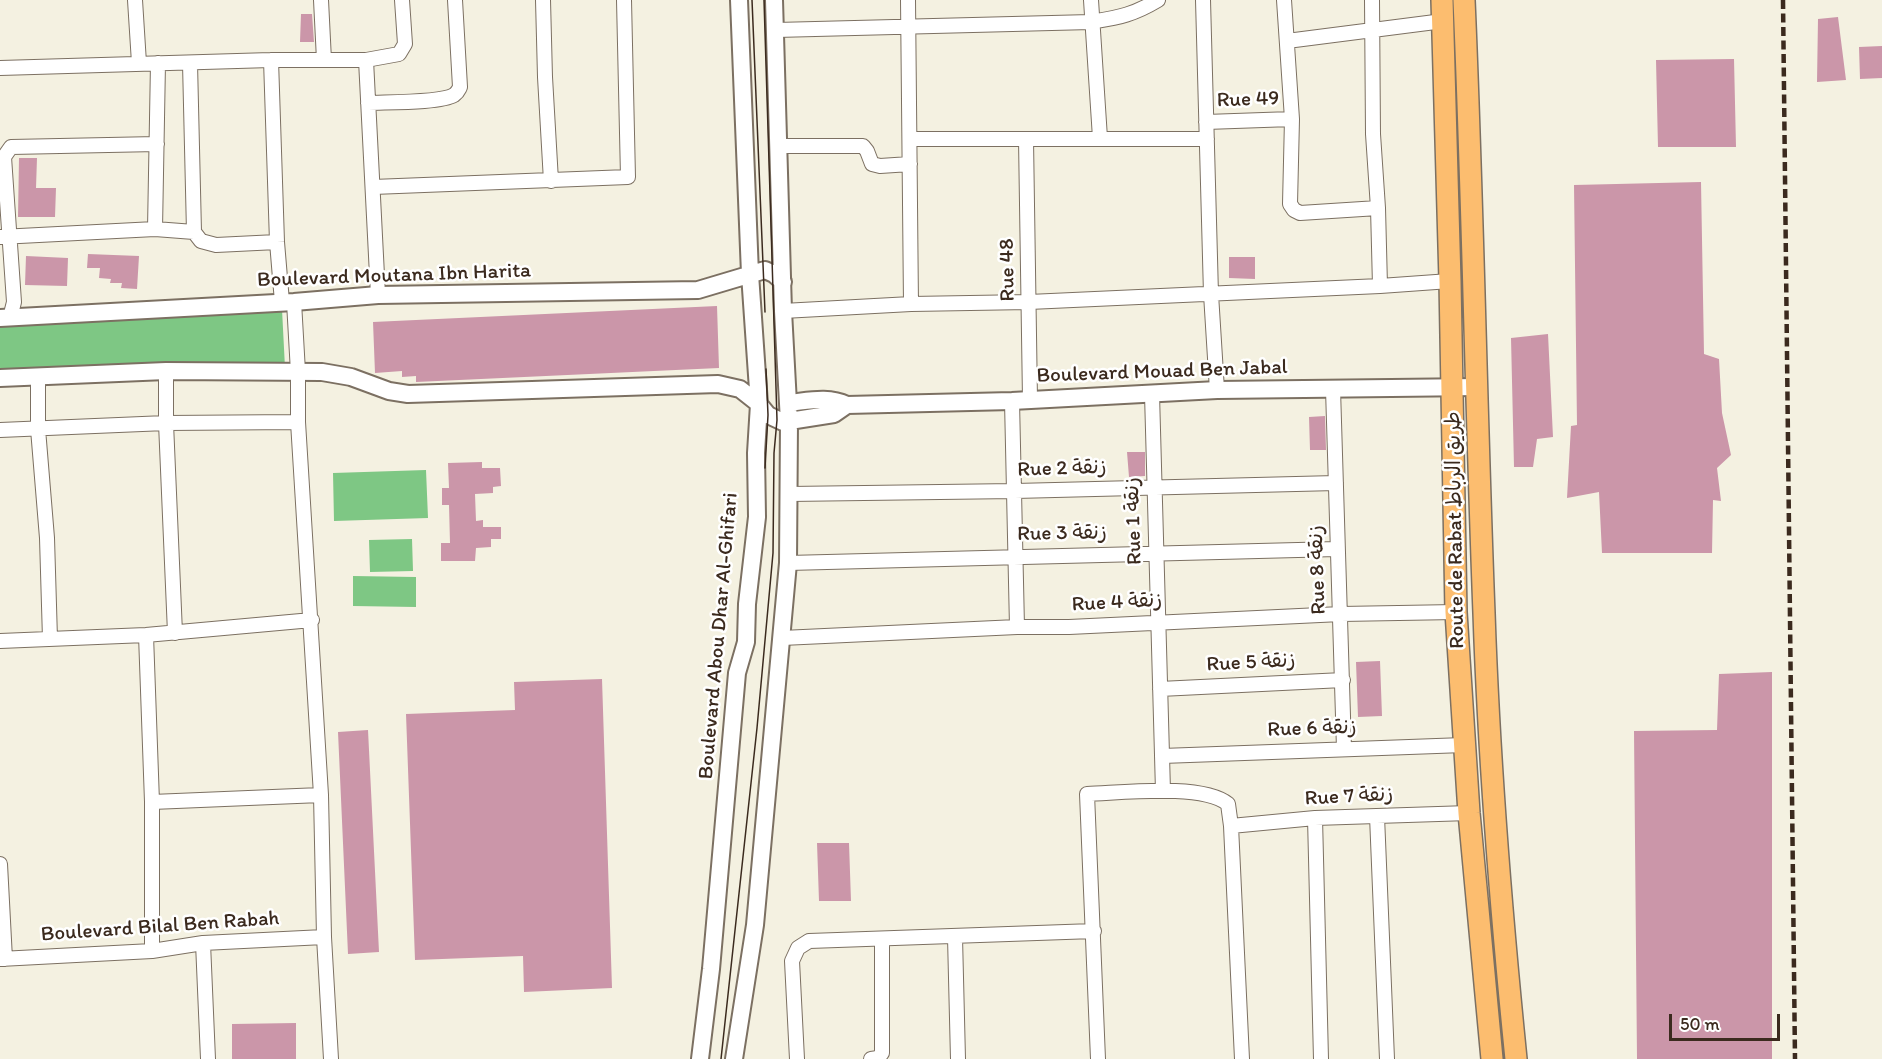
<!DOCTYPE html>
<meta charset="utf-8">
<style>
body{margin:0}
#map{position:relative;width:1882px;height:1059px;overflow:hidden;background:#f4f1e1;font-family:Itim,sans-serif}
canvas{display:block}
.scale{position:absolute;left:1669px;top:1014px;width:111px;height:27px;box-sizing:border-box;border:3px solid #3b2a1e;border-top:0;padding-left:8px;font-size:18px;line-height:21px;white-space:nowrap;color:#3b2a1e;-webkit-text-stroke:4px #fff;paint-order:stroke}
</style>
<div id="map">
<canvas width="1882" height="1059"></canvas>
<div class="scale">50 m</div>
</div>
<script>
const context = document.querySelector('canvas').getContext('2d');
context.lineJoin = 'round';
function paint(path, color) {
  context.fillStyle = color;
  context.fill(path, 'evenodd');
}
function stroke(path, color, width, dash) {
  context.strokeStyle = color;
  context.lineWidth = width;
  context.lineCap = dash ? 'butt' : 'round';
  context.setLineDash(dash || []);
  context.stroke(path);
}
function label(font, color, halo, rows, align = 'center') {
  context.font = font + ' Itim,"Playpen Sans Arabic",sans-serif';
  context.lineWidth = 5;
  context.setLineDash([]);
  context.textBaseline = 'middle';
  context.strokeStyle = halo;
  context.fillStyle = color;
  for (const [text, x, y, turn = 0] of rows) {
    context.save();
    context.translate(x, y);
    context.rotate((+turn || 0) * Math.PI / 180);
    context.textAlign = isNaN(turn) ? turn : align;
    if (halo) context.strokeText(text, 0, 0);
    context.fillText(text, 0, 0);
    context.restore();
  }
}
paint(new Path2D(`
 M282,309L285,368L0,377V319Z
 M426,470L428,518L334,521L333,473Z
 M412,539L413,571L370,572L369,540Z
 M353,576L416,577V607L353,606Z`), '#7ec784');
paint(new Path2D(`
 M301,14H312L314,42H300Z
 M1838,17L1846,80L1817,82L1818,19Z
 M1882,46V78L1860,79L1859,47Z
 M1734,59L1736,147H1658L1656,60Z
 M19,158H37L36,188H56L55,217H18Z
 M1701,182L1704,354L1719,359L1722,413L1731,455L1717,468L1721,501L1713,500L1712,553H1602L1599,492L1567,498L1571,426L1577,425L1574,185Z
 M88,254L139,256L137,289L121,288L122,283H110L111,279L99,278L100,268H87Z
 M26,256L68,258L67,286L25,285Z
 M1229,257H1255V279L1229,278Z
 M717,306L719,368L416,382V376L402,377V371L375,373L373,322Z
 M1548,334L1553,437L1537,439L1533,467H1514L1511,338Z
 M1325,416L1326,450H1310L1309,417Z
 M1127,452H1145V476L1129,477Z
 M482,462V468H500L501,486L493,487V493L475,494L476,521L483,520V527H501V539H491V547L476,548L475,561H441V543H450L449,505H442V488H449L448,463Z
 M1380,661L1382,716L1358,717L1356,662Z
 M1772,672V1059H1637L1634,731L1717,730L1719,674Z
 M602,679L612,988L524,992L523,956L415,960L406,714L515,710L514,682Z
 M368,730L379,952L348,954L338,732Z
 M817,843H849L851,901H819Z
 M296,1023V1059H232V1024Z`), '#cb96a9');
const minor = new Path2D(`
 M135,0L139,63
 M321,0L324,60
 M543,0L545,77L551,181
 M908,0L911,304
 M1091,0L1100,138
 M1203,0L1211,294L1217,390
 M1284,0L1292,119L1290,204L1294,210L1300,213L1378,208
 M1372,0L1373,134L1378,208L1380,286
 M776,30L1091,22C1120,17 1133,15 1158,0
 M1287,41L1443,21
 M271,60L277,242L282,302
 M366,60L378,295
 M190,63L194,232
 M0,68L271,60H366L399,54L405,44L402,0
 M368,103C386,102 441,103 454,95C458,92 458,91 460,87L455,0
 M1206,122L1292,119
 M910,139H1207
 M1026,139L1030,400
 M779,146H863L867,151L872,164L880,166L910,164
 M373,187L628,177L624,0
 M155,229L158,63
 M0,237L155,229L194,232L201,241L216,245L277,242
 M294,302L298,372V422L321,795L324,937L331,1059
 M783,311L911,304L1029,302L1380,286L1450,281
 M10,318L14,302L4,157L11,147L157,144
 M166,371V423L175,633
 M38,377V429L47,538L50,639
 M1333,389L1344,749
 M1152,394L1163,791
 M1012,401L1017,627
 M0,430L166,423L298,422
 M789,494L1015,491L1336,483
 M788,563L1337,549
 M146,635L152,802V951
 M782,638L1017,627H1069L1341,614L1456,612
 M0,641L146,635L312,620
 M1160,689L1343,680
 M1162,756L1464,745
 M152,802L321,795
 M1377,816L1387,1059
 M1315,818L1321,1059
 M1231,826L1315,818L1469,813
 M0,864L5,959
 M955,937L958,1059
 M203,943L208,1059
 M0,959L152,951L203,943L324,937
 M797,1059L792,961L798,948L809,941L1094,931
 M871,1059L878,1058L882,1053V939
 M1098,1059L1087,794C1121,793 1202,783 1228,804L1231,826L1242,1059`);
const tertiary = new Path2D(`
 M0,318L294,302L378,295L698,290L765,270L774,274L783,282
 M0,378L166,371L322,372L351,377L389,391L408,394L718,384L740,389L759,404L768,415L783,422L834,414L847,405
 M788,403C809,401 828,396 847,405L1012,401L1217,390L1478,387
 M700,1059L711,969L737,673L746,642L747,604L757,517L756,453L759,404L750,274L739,0
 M734,1059L755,925L788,563L789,422L783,311L774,0`);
const primary = new Path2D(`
 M1442,0L1450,281L1456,612L1469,813L1492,1059
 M1464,0C1473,204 1476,408 1484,613C1489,762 1501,911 1516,1059`);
stroke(minor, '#7c7062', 16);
stroke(tertiary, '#7c7062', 20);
stroke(primary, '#7c7062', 24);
stroke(minor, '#fff', 14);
stroke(tertiary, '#fff', 16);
stroke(primary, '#fcbd6f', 21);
stroke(new Path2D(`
 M752,0L765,312
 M765,468L768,415L766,369
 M721,1059L757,728L773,553L774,453L777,420L764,0`), '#3b2a1e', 1.5);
stroke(new Path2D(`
 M1783,0L1795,1059`), '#3b2a1e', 4.5, [9, 4.5]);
label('21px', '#3b2a1e', '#fff', [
 ["Rue 49",1248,100,-2],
 ["Rue 48",1008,270,-91],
 ["Boulevard Moutana Ibn Harita",394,276,-2],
 ["Boulevard Mouad Ben Jabal",1162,372,-2],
 ["Rue 2 زنقة",1062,469,-2],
 ["Rue 1 زنقة",1134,521,-92],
 ["Route de Rabat طريق الرباط",1456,530,-91],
 ["Rue 3 زنقة",1062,534,-1],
 ["Rue 8 زنقة",1318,570,-92],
 ["Rue 4 زنقة",1117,603,-3],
 ["Boulevard Abou Dhar Al-Ghifari",719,636,-85],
 ["Rue 5 زنقة",1251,663,-3],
 ["Rue 6 زنقة",1312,729,-2],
 ["Rue 7 زنقة",1349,797,-3],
 ["Boulevard Bilal Ben Rabah",160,927,-4]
]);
</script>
